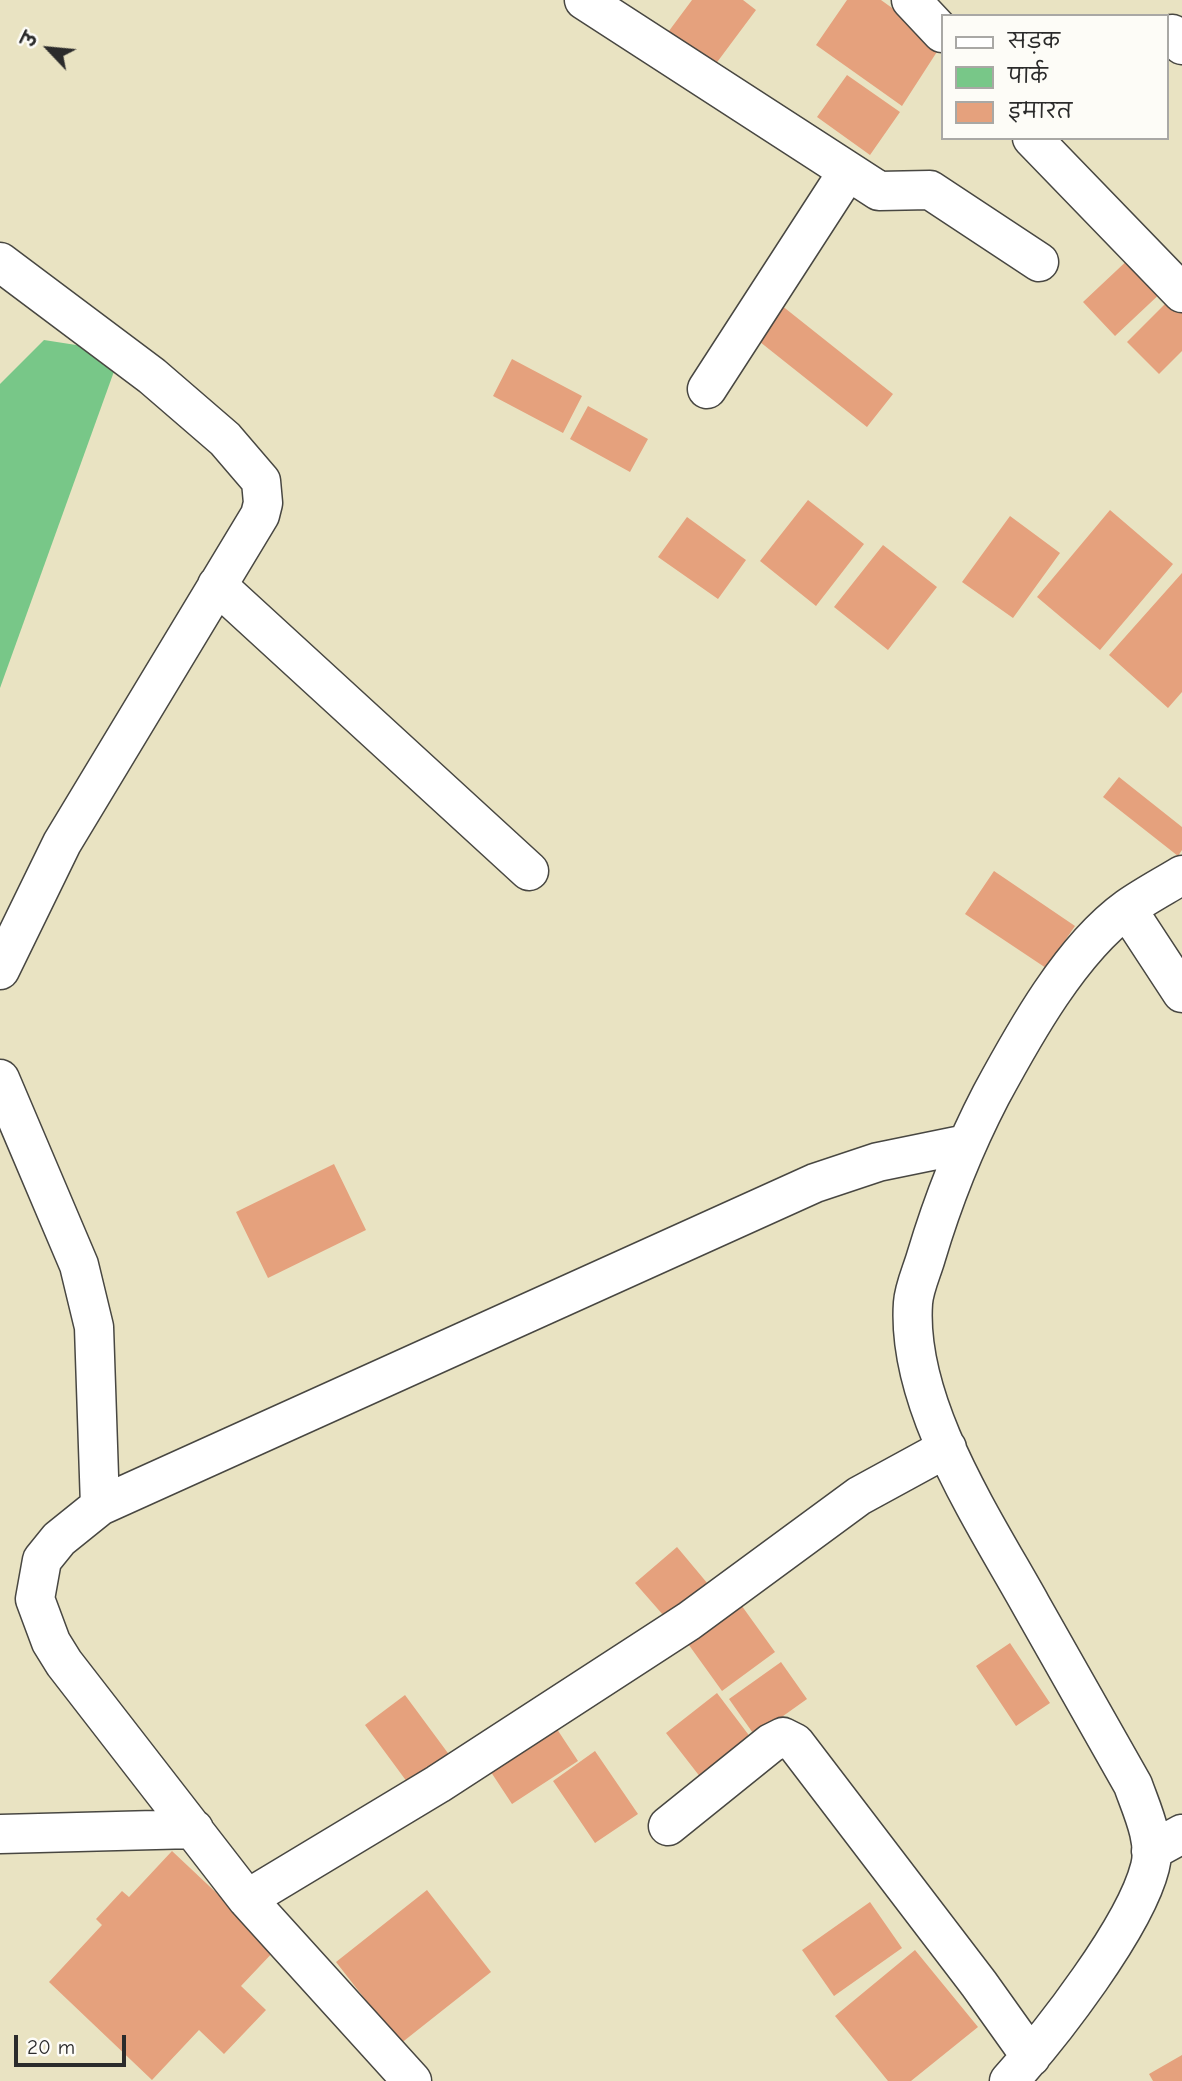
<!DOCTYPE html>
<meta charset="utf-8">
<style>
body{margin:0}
#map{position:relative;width:1182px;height:2081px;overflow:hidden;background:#e9e3c2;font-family:"Comic Neue","Playpen Sans Deva",sans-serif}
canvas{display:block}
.legend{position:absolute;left:941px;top:14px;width:228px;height:126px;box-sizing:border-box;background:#fdfcf7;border:2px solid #a9a8a5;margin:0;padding:9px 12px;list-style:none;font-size:21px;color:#2b2b2b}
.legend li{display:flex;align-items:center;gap:14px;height:35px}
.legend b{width:35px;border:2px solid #a9a8a5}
.north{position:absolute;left:14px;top:14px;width:70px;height:70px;-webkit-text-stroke:5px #fdfcf7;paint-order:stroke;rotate:296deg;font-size:19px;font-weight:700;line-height:28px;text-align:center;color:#2b2b2b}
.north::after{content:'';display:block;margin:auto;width:24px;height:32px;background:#2b2b2b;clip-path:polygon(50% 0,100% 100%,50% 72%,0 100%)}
.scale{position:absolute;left:14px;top:2035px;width:112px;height:32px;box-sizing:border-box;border:4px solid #2b2b2b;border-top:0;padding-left:9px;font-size:21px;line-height:24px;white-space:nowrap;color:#2b2b2b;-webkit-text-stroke:5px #fdfcf7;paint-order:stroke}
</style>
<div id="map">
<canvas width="1182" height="2081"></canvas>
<ul class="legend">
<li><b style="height:9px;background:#fff"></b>सड़क</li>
<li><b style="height:19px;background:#78c788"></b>पार्क</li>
<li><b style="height:19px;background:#e5a17d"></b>इमारत</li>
</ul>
<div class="north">उ</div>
<div class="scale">20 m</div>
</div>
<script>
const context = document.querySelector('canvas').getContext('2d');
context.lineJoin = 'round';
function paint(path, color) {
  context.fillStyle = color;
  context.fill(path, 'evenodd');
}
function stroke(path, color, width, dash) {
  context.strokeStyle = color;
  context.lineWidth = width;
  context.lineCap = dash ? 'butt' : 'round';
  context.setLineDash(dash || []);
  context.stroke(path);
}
paint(new Path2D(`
 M44,340L121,352L0,688V384Z`), '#78c788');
paint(new Path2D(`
 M692,0H743L756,10L712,69L666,35Z
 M847,0H881L942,44L902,106L816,45Z
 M847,75L900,112L870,155L817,117Z
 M1133,255L1165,289L1115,336L1083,302Z
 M1171,298L1182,308V351L1159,374L1127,342Z
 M781,305L893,394L867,427L755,338Z
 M512,359L582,396L563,433L493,396Z
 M588,406L648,439L630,472L570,439Z
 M808,500L864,544L816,606L760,561Z
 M1110,510L1173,564L1100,650L1037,597Z
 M1010,516L1060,553L1013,618L962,582Z
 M687,517L746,560L718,599L658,557Z
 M883,545L937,587L888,650L834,607Z
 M1182,573V692L1168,708L1109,655Z
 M1119,777L1182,827V850L1178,856L1103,797Z
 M994,871L1075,926L1046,968L965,914Z
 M334,1164L366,1230L268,1278L236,1212Z
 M677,1547L713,1590L671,1624L635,1583Z
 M739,1602L775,1652L722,1691L686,1641Z
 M1010,1643L1050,1703L1016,1726L976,1666Z
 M781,1662L807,1699L755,1736L729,1699Z
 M717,1693L751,1738L701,1778L666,1733Z
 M405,1695L456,1764L416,1794L365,1725Z
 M551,1720L578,1761L512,1804L485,1763Z
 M595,1751L638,1814L595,1843L553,1781Z
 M172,1851L276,1949L241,1986L266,2010L224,2054L199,2030L152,2080L49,1982L102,1925L96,1919L122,1891L129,1897Z
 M427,1890L491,1972L400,2044L336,1962Z
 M870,1902L902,1948L834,1996L802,1950Z
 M915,1950L978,2027L911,2081H888L835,2016Z
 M1182,2055V2081H1153L1149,2074Z`), '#e5a17d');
const minor = new Path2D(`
 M584,0L879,191L930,190L1039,262
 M911,0L942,33
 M1172,34L1182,45
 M1032,138L1182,293
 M0,262L152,376L225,439L261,481L263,503L260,515L62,843L0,970
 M707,389L848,171
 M217,585L529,871
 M1127,909L1182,993
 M0,1079L79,1265L94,1327L100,1506
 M668,1826L771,1743L783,1737L795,1743L979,1984L1031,2057
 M0,1834L194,1829
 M1151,1851L1182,1834
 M247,1899L438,1784L689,1621L859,1496L947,1448
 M412,2081L247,1899L64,1663L51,1642L35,1599L42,1560L59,1539L100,1506L815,1183L878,1162L966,1144
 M1009,2081C1051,2035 1135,1927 1150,1867C1157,1841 1141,1808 1133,1785C1099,1725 1065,1665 1031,1605C983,1519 906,1404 913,1303C914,1288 922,1271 926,1257C943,1200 964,1147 991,1095C1024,1034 1071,949 1128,908C1145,896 1164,886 1182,875`);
stroke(minor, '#484742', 41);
stroke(minor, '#fff', 38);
</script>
